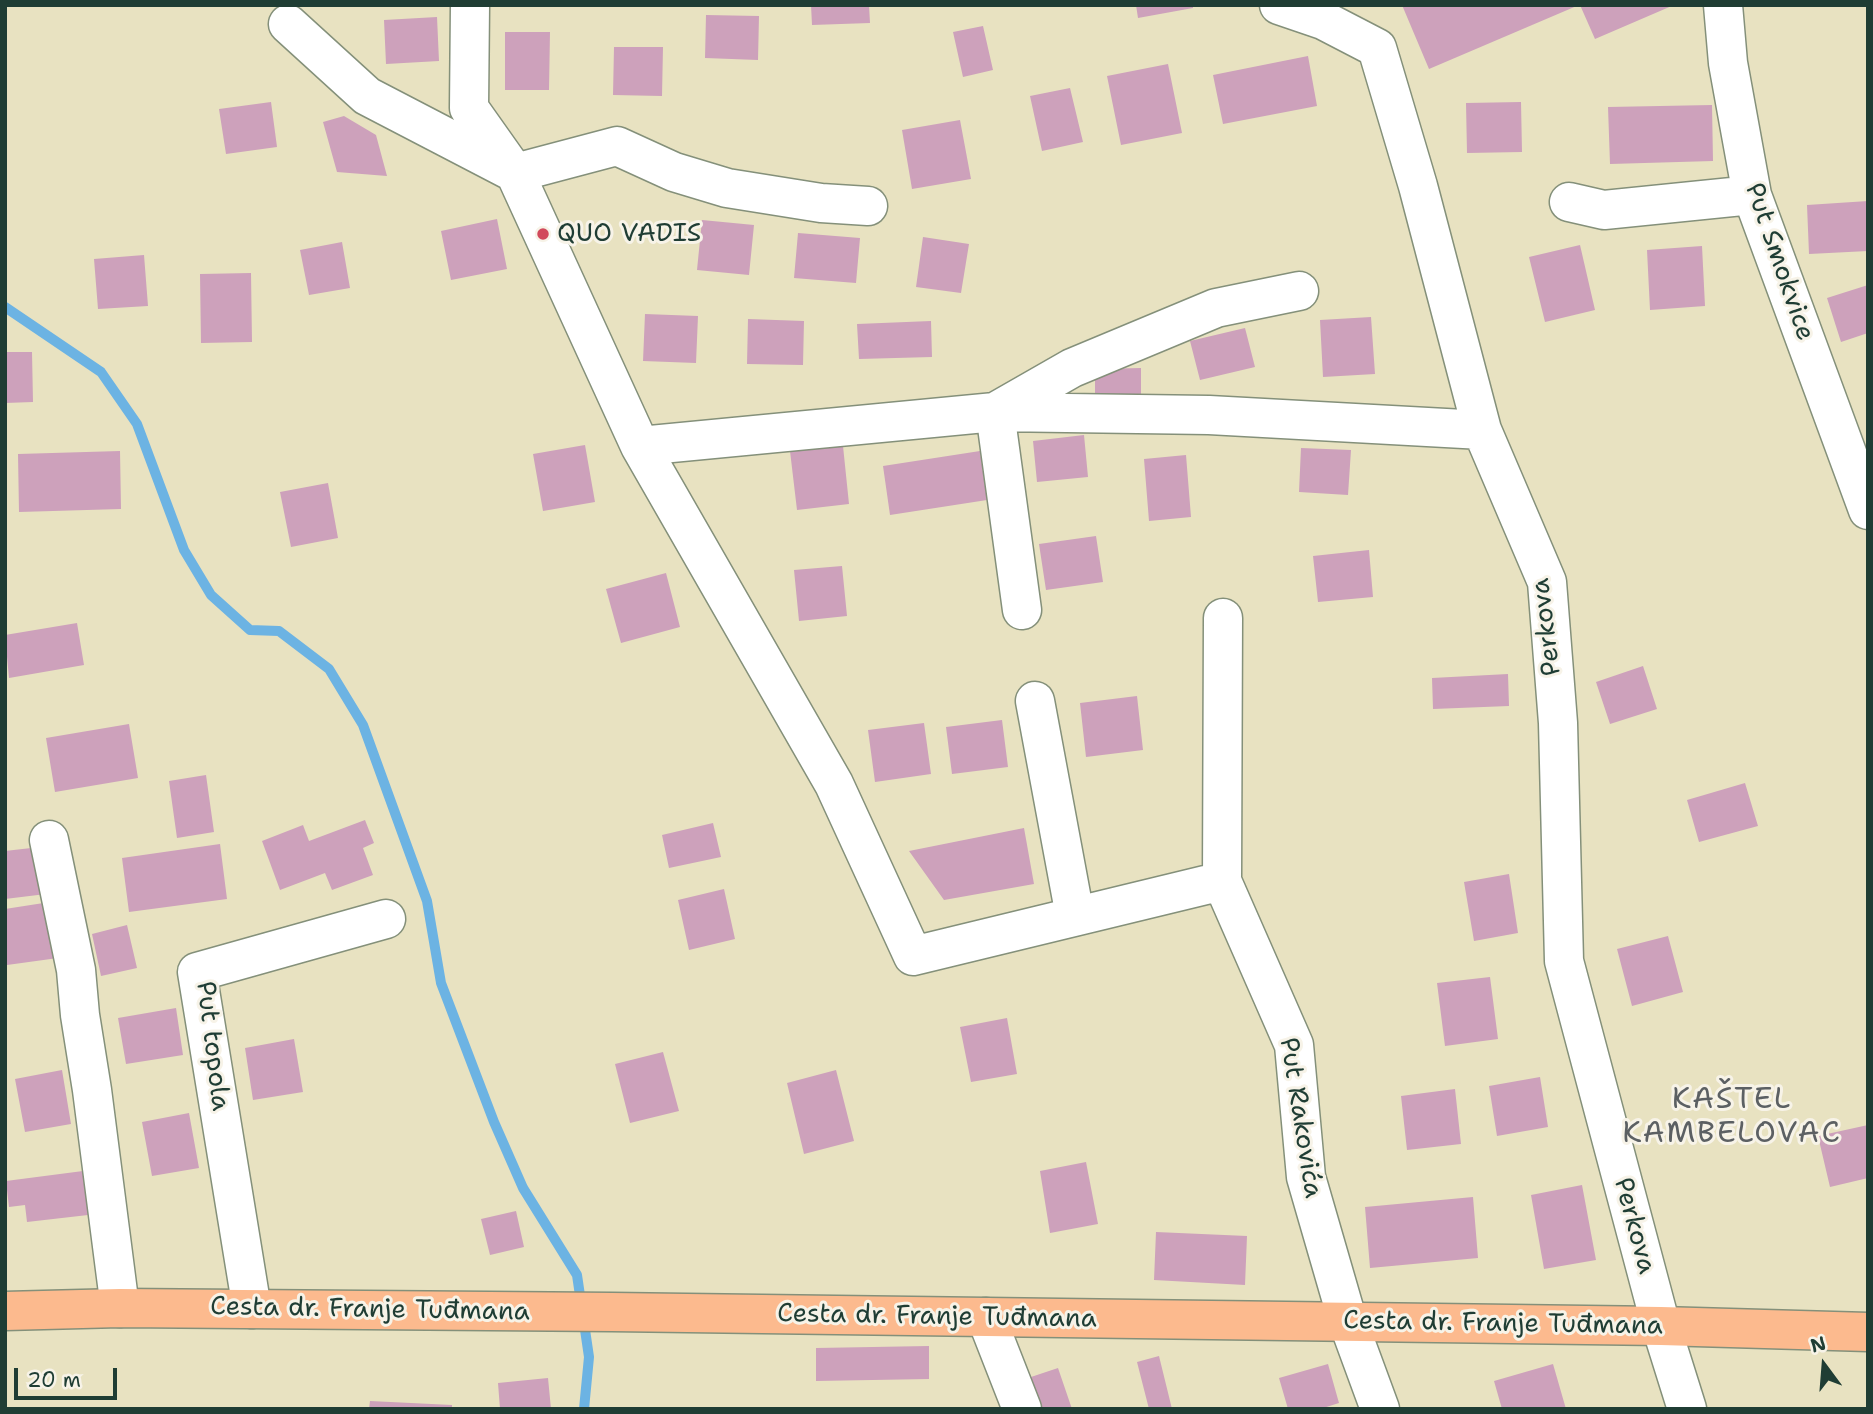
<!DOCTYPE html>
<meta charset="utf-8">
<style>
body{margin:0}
#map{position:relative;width:1873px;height:1414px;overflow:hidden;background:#e8e2c1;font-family:"Shantell Sans",sans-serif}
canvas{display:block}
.frame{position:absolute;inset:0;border:7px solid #1f3d34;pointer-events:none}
.north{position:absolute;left:1789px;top:1330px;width:70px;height:70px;-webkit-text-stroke:5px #f7f3e8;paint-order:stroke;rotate:344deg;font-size:19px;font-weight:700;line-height:28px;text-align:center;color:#1f3d34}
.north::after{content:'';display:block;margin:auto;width:24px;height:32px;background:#1f3d34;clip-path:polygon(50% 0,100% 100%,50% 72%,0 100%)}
.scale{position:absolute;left:14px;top:1368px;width:103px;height:32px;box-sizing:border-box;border:4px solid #1f3d34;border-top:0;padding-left:9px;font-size:21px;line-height:24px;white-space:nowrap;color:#1f3d34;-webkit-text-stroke:5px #f7f3e8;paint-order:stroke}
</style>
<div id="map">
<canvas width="1873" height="1414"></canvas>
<div class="frame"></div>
<div class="north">N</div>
<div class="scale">20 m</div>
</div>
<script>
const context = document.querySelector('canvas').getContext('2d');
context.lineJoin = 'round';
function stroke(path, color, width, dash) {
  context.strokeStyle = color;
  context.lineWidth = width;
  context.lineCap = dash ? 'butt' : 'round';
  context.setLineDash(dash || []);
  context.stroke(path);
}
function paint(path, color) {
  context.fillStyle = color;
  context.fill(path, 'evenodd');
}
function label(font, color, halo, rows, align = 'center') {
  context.font = font + ' "Shantell Sans",sans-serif';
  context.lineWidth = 6;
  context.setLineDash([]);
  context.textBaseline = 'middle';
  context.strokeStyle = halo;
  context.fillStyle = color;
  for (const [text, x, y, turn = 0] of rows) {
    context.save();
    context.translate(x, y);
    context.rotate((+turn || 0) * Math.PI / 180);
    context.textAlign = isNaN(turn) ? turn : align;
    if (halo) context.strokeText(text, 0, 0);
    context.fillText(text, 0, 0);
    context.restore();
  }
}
stroke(new Path2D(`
 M5,307L101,372L137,424L184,550L211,595L250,630L279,631L329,669L363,725L427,901L441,983L494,1122L523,1188L577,1275L589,1357L584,1409`), '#6cb3e3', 10);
paint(new Path2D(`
 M811,5H869L870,23L812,25Z
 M1136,5H1193V8L1138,18Z
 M1402,5H1579L1429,69Z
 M1580,5H1674L1595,39Z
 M706,15L759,16L758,60L705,58Z
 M437,17L439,61L386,64L384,20Z
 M983,26L993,70L963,77L953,32Z
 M505,32H550L549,90H505Z
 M614,47H663L662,96L613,95Z
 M1308,56L1317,106L1223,124L1213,75Z
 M1168,64L1182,133L1121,145L1107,76Z
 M1070,88L1083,142L1042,151L1030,96Z
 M271,102L277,147L226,154L219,109Z
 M1521,102L1522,152L1467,153L1466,103Z
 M1712,105L1713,161L1610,164L1608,107Z
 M344,116L376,135L387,176L337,172L323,122Z
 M960,120L971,179L912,189L902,130Z
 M1868,201V251L1809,254L1807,205Z
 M497,219L507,269L451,280L441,231Z
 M702,220L754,225L749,275L697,270Z
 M798,233L860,238L856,283L794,278Z
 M923,237L969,244L961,293L916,287Z
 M342,242L350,288L309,295L300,250Z
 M1580,245L1595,310L1545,322L1529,257Z
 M1702,246L1705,306L1650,310L1647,250Z
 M144,255L148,306L98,309L94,259Z
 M251,273L252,342L201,343L200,274Z
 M1868,285V333L1841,342L1827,298Z
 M645,314L698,316L696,363L643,361Z
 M1371,317L1375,374L1323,377L1320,320Z
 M748,319L804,321L803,365L747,364Z
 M931,321L932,357L859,359L857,324Z
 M1245,328L1255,367L1200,380L1190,341Z
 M5,352H32L33,402L5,403Z
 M1141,368V396L1095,397V369Z
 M1084,435L1088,477L1037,482L1033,441Z
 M585,445L595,502L543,511L533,454Z
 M843,446L849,504L797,510L790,451Z
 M1301,448L1351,450L1348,495L1299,492Z
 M120,451L121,509L19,512L18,454Z
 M980,451L987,500L890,515L883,466Z
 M1186,455L1191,517L1149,521L1144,459Z
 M328,483L338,538L291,547L280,492Z
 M1096,536L1103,582L1046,590L1039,544Z
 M1369,550L1373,597L1318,602L1313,556Z
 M842,566L847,616L799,621L794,570Z
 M666,573L680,627L621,643L606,589Z
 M77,623L84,665L9,678L5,635Z
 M1643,666L1657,709L1610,724L1596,682Z
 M1508,674L1509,706L1433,709L1432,678Z
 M1137,696L1143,750L1086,757L1080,703Z
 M1002,720L1008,767L952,774L946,727Z
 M924,723L931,774L875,782L868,730Z
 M129,724L138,778L55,792L46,738Z
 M206,775L214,832L177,838L169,781Z
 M1745,783L1758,826L1699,842L1687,800Z
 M365,820L374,843L363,848L373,875L332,890L325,873L280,890L262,841L303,825L309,841Z
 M713,823L721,857L669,868L662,835Z
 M1024,828L1034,884L944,900L909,851Z
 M220,844L227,899L129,912L122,858Z
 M40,847L46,894L5,899V851Z
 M1509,874L1518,933L1474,941L1464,882Z
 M724,889L735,939L689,950L678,900Z
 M50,902L58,958L7,965L5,909Z
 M127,925L137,968L101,976L92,934Z
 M1668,936L1683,992L1632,1006L1617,949Z
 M1490,977L1498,1039L1445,1046L1437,983Z
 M176,1008L183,1055L126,1064L118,1018Z
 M1007,1018L1017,1074L971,1082L960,1027Z
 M294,1039L303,1092L253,1100L245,1048Z
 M663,1052L679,1111L630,1123L615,1064Z
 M62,1070L71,1124L25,1132L15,1079Z
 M836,1070L854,1141L804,1154L787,1083Z
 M1540,1077L1548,1127L1497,1136L1489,1086Z
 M1455,1089L1461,1144L1407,1150L1401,1096Z
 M189,1113L199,1168L152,1176L142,1122Z
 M1868,1125V1178L1830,1187L1818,1136Z
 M1086,1162L1098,1224L1050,1233L1040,1171Z
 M83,1171L88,1215L27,1222L25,1205L9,1207L6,1181Z
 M1582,1185L1596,1260L1544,1269L1531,1195Z
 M1473,1197L1478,1258L1370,1268L1365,1207Z
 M516,1211L524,1247L490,1255L481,1219Z
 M1156,1232L1247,1236L1245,1285L1154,1280Z
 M929,1346V1379L816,1381V1348Z
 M1159,1356L1172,1409H1149L1137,1362Z
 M1328,1364L1339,1403L1320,1409H1288L1279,1378Z
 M1553,1364L1566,1409H1502L1494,1381Z
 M1058,1368L1072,1409H1041L1031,1377Z
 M548,1378L551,1409H500L498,1383Z
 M370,1401L452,1405V1409H369Z`), '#cda1bb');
const minor = new Path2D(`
 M470,5L469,108L515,173L617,146L674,172L727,188L821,203L868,206
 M1279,5L1323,20L1377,48L1418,186L1482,430L1547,582L1558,723L1564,961L1661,1326L1687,1409
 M1723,5L1728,63L1752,195L1868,510
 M288,24L367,96L515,173L640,446L834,784L913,956L1222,881
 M1569,202L1604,210L1752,195
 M640,446L995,412L1209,415L1482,430
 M1022,610L995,412L1072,368L1216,308L1299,291
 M1223,618L1222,881L1294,1045L1306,1177L1348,1322L1380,1409
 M1035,701L1075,916
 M49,840L76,970L80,1015L92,1090L120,1308
 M252,1309L197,972L386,919
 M986,1317L1022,1409`);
const major = new Path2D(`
 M5,1311L120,1308L612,1312L1661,1326L1868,1332`);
stroke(minor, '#84907a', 41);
stroke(major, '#84907a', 41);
stroke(minor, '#fff', 38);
stroke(major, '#fcba8e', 38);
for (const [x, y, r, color] of [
 [543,234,7,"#d1495b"]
]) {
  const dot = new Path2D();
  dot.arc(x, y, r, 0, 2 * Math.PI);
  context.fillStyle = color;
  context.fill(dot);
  stroke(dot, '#f7f3e8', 2.5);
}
label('26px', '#1f3d34', '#f7f3e8', [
 ["QUO VADIS",557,234]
], 'left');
label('26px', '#1f3d34', '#f7f3e8', [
 ["Put Smokvice",1779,262,71],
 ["Perkova",1547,627,-97],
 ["Put topola",212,1046,83],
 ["Put Rakovića",1300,1118,81],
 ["Perkova",1634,1226,75],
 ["Cesta dr. Franje Tuđmana",370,1310,1],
 ["Cesta dr. Franje Tuđmana",937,1317,1],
 ["Cesta dr. Franje Tuđmana",1503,1324,1]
]);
context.letterSpacing = '2px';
label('30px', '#5c6063', '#f7f3e8', [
 ["KAŠTEL",1732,1100],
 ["KAMBELOVAC",1732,1134]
]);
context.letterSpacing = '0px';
</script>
